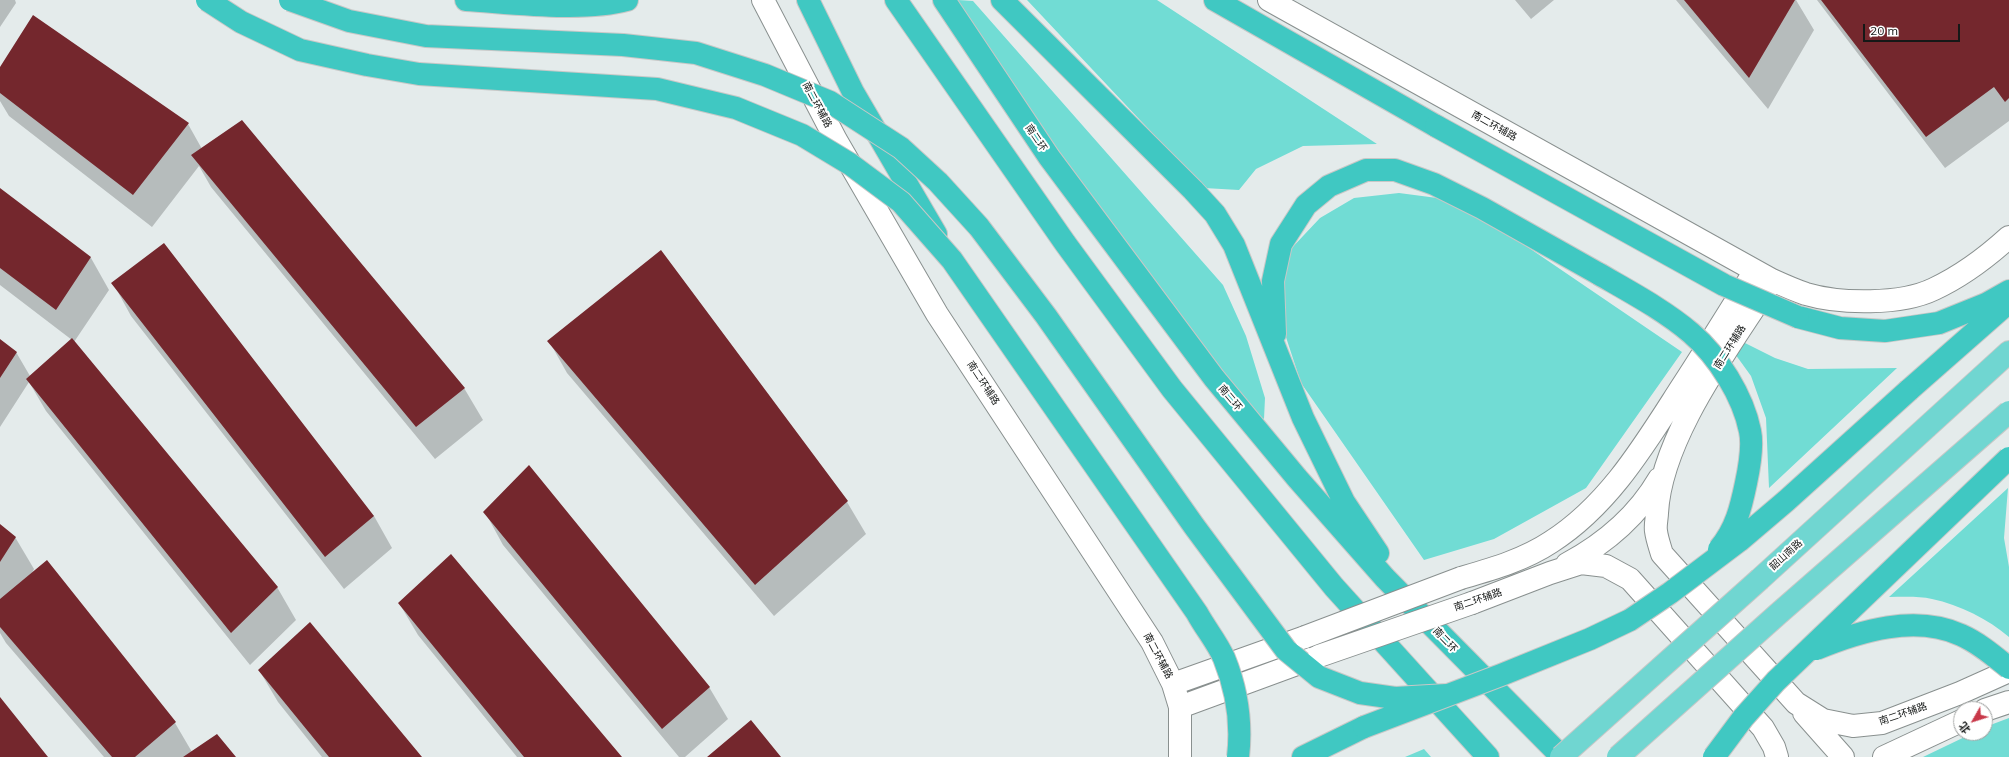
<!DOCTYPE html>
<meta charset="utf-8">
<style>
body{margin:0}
#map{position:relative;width:2009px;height:757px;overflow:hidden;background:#e4ebeb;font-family:Mulish,"Noto Sans SC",sans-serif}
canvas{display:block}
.north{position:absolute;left:1953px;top:701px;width:40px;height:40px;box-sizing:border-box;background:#fff;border:1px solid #a1a3a2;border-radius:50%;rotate:231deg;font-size:11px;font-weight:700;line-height:16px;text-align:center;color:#151817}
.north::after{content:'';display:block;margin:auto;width:14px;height:18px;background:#c83849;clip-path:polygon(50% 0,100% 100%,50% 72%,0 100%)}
.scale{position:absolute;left:1863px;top:24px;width:97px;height:18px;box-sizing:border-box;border:2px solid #151817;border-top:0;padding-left:5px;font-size:12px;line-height:14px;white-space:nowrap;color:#151817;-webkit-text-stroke:3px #fff;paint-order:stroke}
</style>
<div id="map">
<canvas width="2009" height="757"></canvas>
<div class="north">北</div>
<div class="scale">20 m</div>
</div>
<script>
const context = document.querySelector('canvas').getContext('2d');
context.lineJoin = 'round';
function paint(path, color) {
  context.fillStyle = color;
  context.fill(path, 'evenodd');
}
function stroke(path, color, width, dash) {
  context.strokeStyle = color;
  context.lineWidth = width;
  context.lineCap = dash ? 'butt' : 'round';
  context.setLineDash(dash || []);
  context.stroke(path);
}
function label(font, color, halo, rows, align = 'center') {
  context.font = font + ' Mulish,"Noto Sans SC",sans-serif';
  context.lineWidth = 4;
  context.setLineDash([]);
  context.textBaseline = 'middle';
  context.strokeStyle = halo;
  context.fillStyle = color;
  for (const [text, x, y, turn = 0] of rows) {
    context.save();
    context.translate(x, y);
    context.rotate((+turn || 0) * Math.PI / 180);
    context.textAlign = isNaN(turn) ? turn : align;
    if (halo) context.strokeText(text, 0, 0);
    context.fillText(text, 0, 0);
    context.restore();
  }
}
paint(new Path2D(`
 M958,0L973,1L1223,285L1246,336L1265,398L1264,419L1242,408L1035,124L959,8Z
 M1027,0H1157L1377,144L1303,146L1256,169L1239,190L1204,188Z
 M1399,193L1460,201L1682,352L1586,488L1494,539L1424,560L1301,383L1283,328L1277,282L1287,253L1320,218L1354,198Z
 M1717,329L1775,358L1808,369L1897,368L1769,488L1766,418L1751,376Z
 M2008,488L2004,538L2009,567V637C1988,619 1960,605 1932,599C1919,596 1903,597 1889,597Z
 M2009,718V757H1923L1973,733H1985V727Z
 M1424,749L1431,757H1405Z`), '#71dcd4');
paint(new Path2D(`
 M0,0H15L16,3L0,27Z
 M1515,0H1554L1531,19Z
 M1676,0H1796L1814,30L1768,109Z
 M1817,0H2009V121L1945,168Z
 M0,69L188,124L202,149L464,388L483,420L435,459L211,187L199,166L152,227L9,116L0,101Z
 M0,190L91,258L109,290L74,342L277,587L296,620L250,665L46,411L29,382L0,427V340L16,352L30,376L72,340L0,285Z
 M113,283L374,516L392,548L344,589L131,316Z
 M549,341L847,502L866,534L774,616L567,373Z
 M485,512L709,687L728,719L685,757H679L503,545Z
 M0,526L15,537L34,569L32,573L47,561L175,723L192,752L235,757H104L6,643L0,633Z
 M399,603L621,757H517L418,635Z
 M259,670L420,757H322L278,702Z`), '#0003');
paint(new Path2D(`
 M1684,0H1795L1749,78Z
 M1821,0H2009V98L2005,102L1994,87L1926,137Z
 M33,15L189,123L133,195L0,93V67Z
 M242,120L465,388L416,427L191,155Z
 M0,188L91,257L56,310L0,268Z
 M164,243L374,516L325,557L111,283Z
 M661,250L848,501L755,585L547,341Z
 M72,338L278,587L231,633L26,379Z
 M0,339L17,352L0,378Z
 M529,465L710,687L662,729L483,512Z
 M0,524L16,537L0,562Z
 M451,554L622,757H524L398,603Z
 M47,560L176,722L135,757H112L0,627V599Z
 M310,622L422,757H329L258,670Z
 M0,697L48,757H0Z
 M751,720L781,757H707Z
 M217,734L236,757H183Z`), '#74272d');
const tertiary = new Path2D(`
 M763,0L836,140L937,314L1152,642L1173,684L1180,707V757
 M1269,0L1772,280C1783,285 1794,290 1806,294C1840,304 1901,305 1934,289C1962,276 1987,257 2009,237
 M1769,285C1729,348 1661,437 1657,513C1657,518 1655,525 1656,531C1657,539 1660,547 1662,554L1796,703L1823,720L1853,726L1882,723L1960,693L2009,671
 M1567,564C1604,544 1638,515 1659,479
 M1461,578C1492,569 1524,560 1551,542C1609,505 1645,444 1681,388C1705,351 1728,314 1751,277
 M1472,603L1550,573L1581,563L1606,566L1630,579L1763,728L1774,747L1777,757
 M1173,684L1305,637
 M1180,707L1316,657
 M1985,710L2009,702
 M1804,713L1843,757
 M1884,757L1961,721`);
const primary = new Path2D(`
 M1760,579L2009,352`);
const trunk = new Path2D(`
 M466,0C513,3 584,12 627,0
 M808,0L853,92L936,234
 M896,0L1065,243L1172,389L1334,587L1488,757
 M944,0L1049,157L1214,378L1297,478L1385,578L1562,757
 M1002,0L1193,190L1215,214L1234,245L1303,418L1344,502L1378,553
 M1215,0L1436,126
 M1798,317L1840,328L1885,331L1939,323L1986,304L2009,291
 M1275,334L1273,281L1281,244L1306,205L1329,186L1366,170H1395L1434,184L1482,208L1599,274
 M1909,390L2009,302
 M1303,757L1364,727`);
stroke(tertiary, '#89908f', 24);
stroke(primary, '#c7c8c7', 24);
stroke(trunk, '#c7c8c7', 24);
stroke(tertiary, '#fff', 22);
stroke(primary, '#70d6d1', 22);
stroke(trunk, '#40c8c2', 22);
const tertiaryBridge = new Path2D(`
 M1305,637L1461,578
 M1319,656L1472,603`);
const primaryBridge = new Path2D(`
 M1561,757L1760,579
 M1618,757L1778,614L2009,412`);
const trunkBridge = new Path2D(`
 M207,0L241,22L300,50L367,65L419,74L657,89L736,108L802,135L850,164L901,202L952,260L1197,613C1205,628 1217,642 1224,658C1237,690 1242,723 1238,757
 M290,0L349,21L426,36L623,45L696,53L765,75L830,102L901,148L938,182L979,227L1046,316L1194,526L1286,650L1319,677L1360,693L1395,698L1447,695
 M1436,126L1724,285L1798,317
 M1599,274C1630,292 1664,310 1691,333C1718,356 1743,396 1750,431C1753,445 1749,469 1746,483C1741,507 1736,529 1719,549
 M1816,649C1860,631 1915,614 1961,635C1979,643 1994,656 2009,668
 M1364,727L1501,675L1590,639L1630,620L1670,593L1739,541L1786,501L1909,390
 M1714,757L1743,718L1776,681L2009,458`);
stroke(tertiaryBridge, '#89908f', 24, []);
stroke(primaryBridge, '#c7c8c7', 24, []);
stroke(trunkBridge, '#c7c8c7', 24, []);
stroke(tertiaryBridge, '#fff', 22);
stroke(primaryBridge, '#70d6d1', 22);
stroke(trunkBridge, '#40c8c2', 22);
label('10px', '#151817', '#fff', [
 ["南二环辅路",817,105,62],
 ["南二环辅路",1494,126,29],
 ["南二环",1036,138,56],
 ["南二环辅路",1730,347,-58],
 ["南二环辅路",983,383,57],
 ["南二环",1230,398,50],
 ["韶山南路",1786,555,-42],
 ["南二环辅路",1478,600,-19],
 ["南二环",1445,640,46],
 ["南二环辅路",1158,656,62],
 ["南二环辅路",1903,714,-19]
]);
</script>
